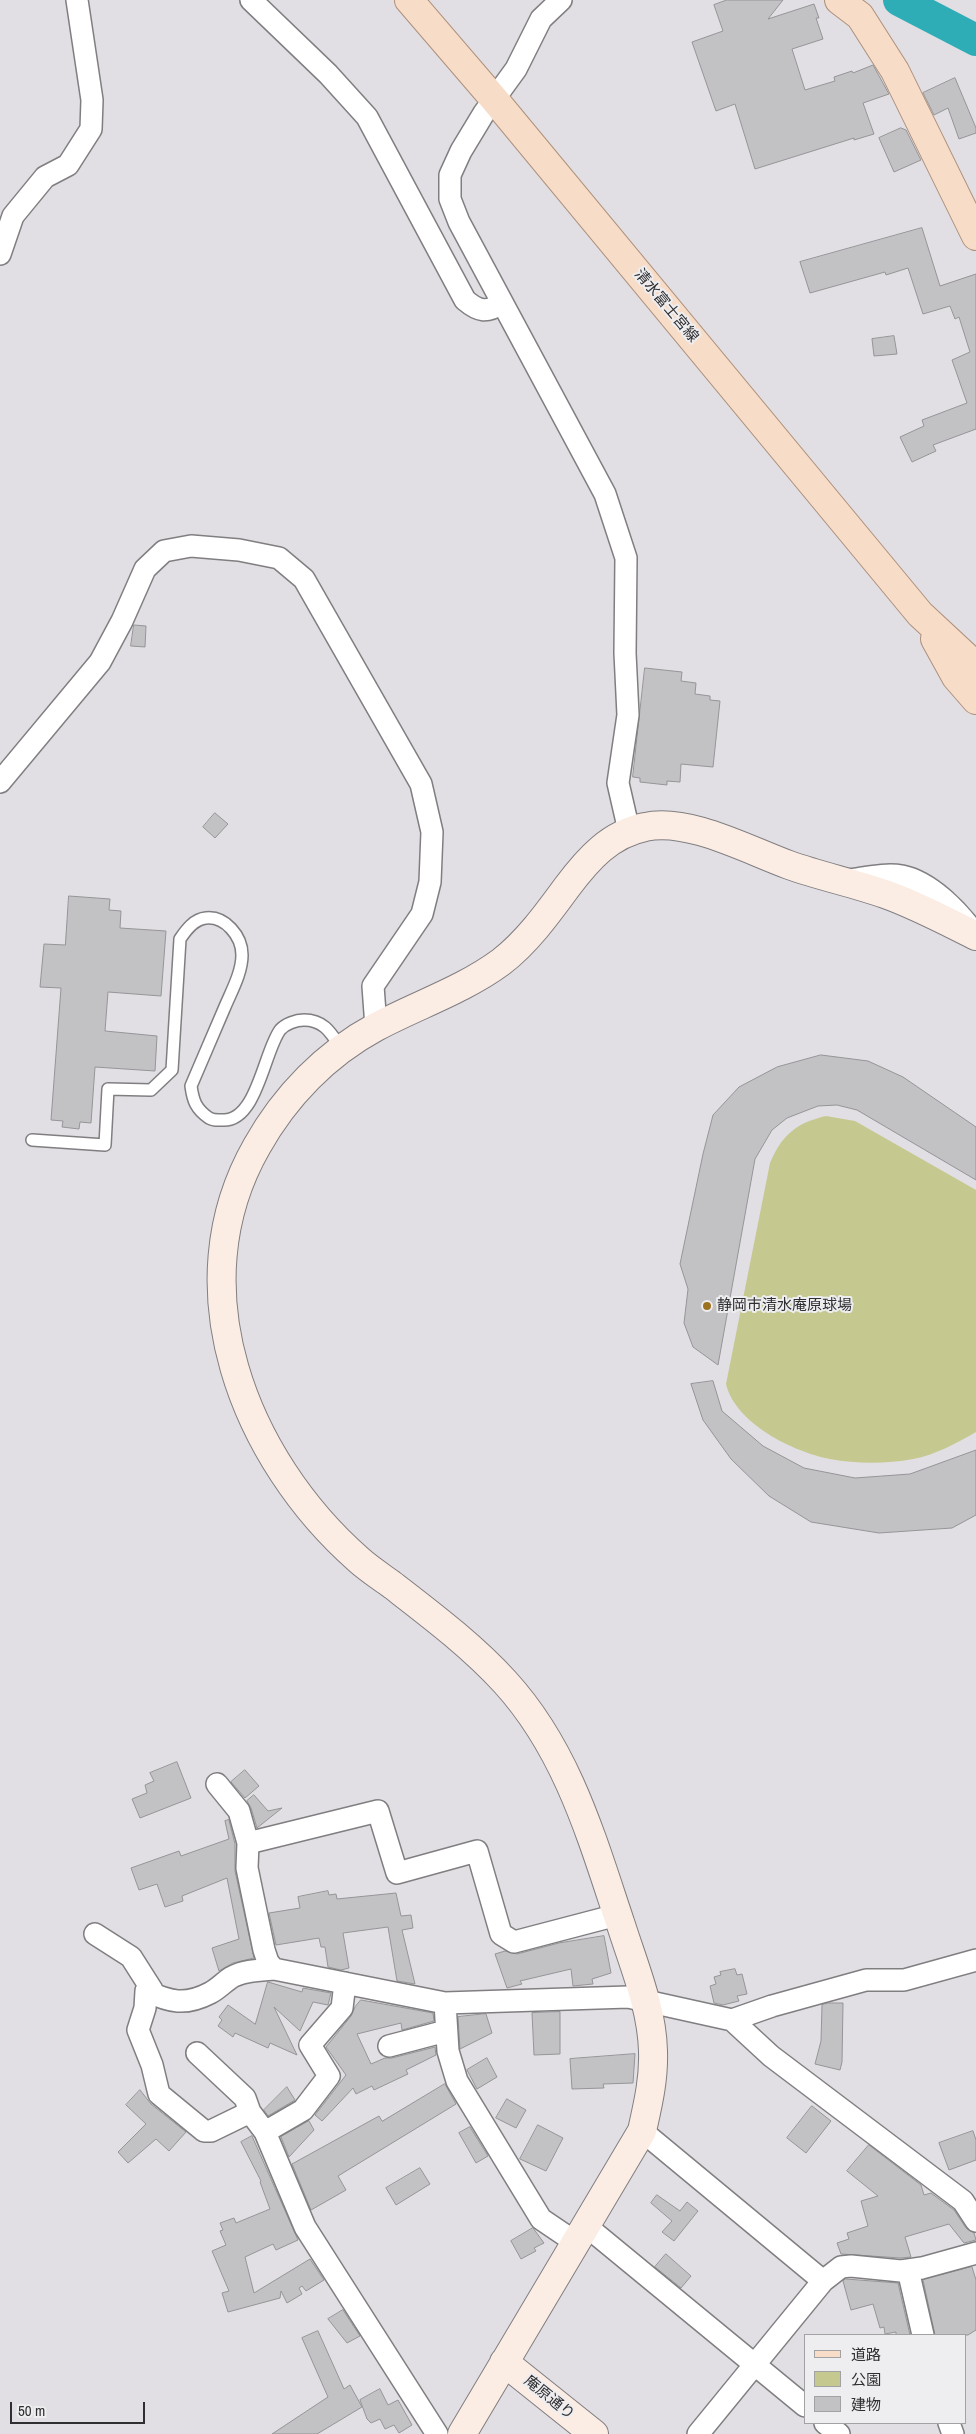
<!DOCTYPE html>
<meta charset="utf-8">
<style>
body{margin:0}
#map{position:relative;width:976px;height:2434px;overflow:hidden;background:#e1dfe3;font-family:"Archivo Narrow","Noto Sans JP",sans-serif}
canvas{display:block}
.legend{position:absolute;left:804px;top:2334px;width:162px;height:90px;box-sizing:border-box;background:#eeedf0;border:1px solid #a2a1a3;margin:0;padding:6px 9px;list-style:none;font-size:15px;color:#2f2e30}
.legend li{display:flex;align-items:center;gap:10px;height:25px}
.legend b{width:25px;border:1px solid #a2a1a3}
.scale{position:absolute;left:10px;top:2402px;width:135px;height:22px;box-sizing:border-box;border:2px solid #2f2e30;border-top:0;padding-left:6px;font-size:15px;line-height:18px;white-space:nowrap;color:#2f2e30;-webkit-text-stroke:4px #eeedf0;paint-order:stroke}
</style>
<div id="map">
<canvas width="976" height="2434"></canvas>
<ul class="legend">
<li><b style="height:6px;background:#f7dcc8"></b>道路</li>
<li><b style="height:14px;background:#c5c990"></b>公園</li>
<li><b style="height:14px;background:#c2c1c4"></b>建物</li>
</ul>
<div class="scale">50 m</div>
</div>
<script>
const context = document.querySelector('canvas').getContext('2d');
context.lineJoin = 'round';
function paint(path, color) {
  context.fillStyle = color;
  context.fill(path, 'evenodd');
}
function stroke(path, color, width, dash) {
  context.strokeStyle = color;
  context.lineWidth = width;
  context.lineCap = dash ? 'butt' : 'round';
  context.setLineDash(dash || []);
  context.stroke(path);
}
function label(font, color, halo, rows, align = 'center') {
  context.font = font + ' "Archivo Narrow","Noto Sans JP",sans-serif';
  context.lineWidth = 4;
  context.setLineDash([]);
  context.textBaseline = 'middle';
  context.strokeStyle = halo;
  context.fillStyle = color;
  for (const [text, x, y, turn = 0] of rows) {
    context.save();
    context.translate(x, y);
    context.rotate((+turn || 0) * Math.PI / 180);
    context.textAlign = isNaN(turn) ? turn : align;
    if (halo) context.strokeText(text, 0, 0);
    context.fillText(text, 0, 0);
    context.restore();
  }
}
paint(new Path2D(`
 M826,1116L855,1121L976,1190V1432C957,1443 935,1455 913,1459C886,1464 857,1464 830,1459C793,1452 735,1423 726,1384L770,1163C782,1135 796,1123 826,1116Z`), '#c5c990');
stroke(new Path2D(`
 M899,0L976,40`), '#2eadb6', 32);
const building = new Path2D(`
 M727,0H783L768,19L814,4L819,18H816L823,39L792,49L805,90L835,81L834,77L852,71L853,73L873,65L889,94L863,103L874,134L854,140V138L755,169L735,104L716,111L692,42L723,31L714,5Z
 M955,78L976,128V133L959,139L948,108L934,115L923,93Z
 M901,128L906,130L921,160L894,172L879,138Z
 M922,228L940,286L976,274V429L933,445L936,451L912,462L900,437L924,426L922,420L967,403L952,360L970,352L959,317L955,319L950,306L923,314L908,268L886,275L885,272L810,293L800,262Z
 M894,336L897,354L874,356L872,339Z
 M134,625L146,626L145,647L131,646Z
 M645,668L682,672L681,681L696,683L695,694L710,696V700L720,701L713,767L681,764L680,782L667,781V785L640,782V778L633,777Z
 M215,813L228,824L215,838L203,827Z
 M69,896L110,899L109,910L121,911L120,928L166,931L161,996L108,992L105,1031L157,1036L155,1071L95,1067L91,1123L80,1122L79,1129L62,1127L63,1121L51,1120L61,988L40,987L44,944L65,945Z
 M821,1055L868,1061L903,1077L976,1127V1180L857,1110L837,1105L818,1106L787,1118L772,1130L755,1159L718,1365L693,1347L684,1323L688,1289L680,1264L703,1154L713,1115L739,1087L777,1067Z
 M713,1381L722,1411L763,1446L804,1468L855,1478L910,1474L976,1450V1515L952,1528L879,1533L811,1522L769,1496L731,1459L703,1420L691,1384Z
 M177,1762L191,1798L140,1818L132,1799L147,1793L145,1785L154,1781L150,1773Z
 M245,1770L259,1786L245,1798L231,1782Z
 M254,1795L268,1811L282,1808L257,1828L251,1808L247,1801Z
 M229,1820L235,1844V1871L254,1958L233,1963L219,1971L212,1948L239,1939L227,1878L182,1896L183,1901L165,1907L157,1884L139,1890L131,1868L179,1851L181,1856L229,1839L225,1821Z
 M328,1891L329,1895L336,1894L337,1899L396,1893L401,1916L411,1915L413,1928L402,1930L415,1984L397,1981L388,1927L343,1933L349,1968L341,1970L328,1967L325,1947H321L319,1938L276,1945L269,1913L300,1908L298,1897Z
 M604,1936L611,1973L592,1979L593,1984L573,1986L571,1969L520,1981L522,1984L507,1988L495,1954L505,1951L517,1954L559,1943Z
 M735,1969L737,1975L742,1974L747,1994L737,1996L739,2001L723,2005L714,2003L710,1986L716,1984L714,1977L721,1975L720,1972Z
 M268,1982L302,1992L303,1988L331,1993L328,2005L313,2002L300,2031L274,2007L297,2055L270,2043L268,2048L235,2033L233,2037L218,2026L222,2020L219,2017L228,2005L255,2024Z
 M361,2000L433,2013L434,2021L402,2030L401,2023L357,2034L371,2064L385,2058H392L435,2047L436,2055L406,2070L408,2074L374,2090L372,2086L356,2094L353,2088L322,2121L315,2115L346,2075L326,2047L351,2016L355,2007Z
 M828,2003H843L842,2062L840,2070L815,2064L821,2041L822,2005Z
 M560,2012V2054L534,2055L532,2013Z
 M486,2014L492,2033L460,2049L458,2017Z
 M635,2054L633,2083L603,2084L604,2088L572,2089L570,2059Z
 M487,2058L497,2077L477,2089L467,2070Z
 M445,2084L456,2104L338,2176L346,2190L311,2210L292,2164L379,2116L382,2121Z
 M287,2087L295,2100L268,2116L264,2110Z
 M140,2090L151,2104L186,2132L169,2151L156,2139L128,2163L118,2152L146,2124L126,2105Z
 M507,2099L526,2110L516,2128L496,2118Z
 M812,2106L831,2121L806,2153L787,2138Z
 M309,2121L314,2130L289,2157L281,2137Z
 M538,2125L563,2138L546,2171L520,2159Z
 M470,2127L488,2156L476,2163L459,2133Z
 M973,2131L976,2140V2160L949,2170L939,2143Z
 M252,2136L298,2240L276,2250L273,2244L245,2257L254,2293L310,2259L324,2280L306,2291L302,2286L299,2288L302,2294L287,2303L281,2291L280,2298L228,2312L222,2293L229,2291L212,2251L226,2245L220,2231L223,2230L220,2223L234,2218L236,2223L270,2209L260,2182L261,2181L241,2142Z
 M869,2145L921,2185L924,2195L931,2193L954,2210L966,2228L974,2233L976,2240L964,2243L949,2224L905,2237L911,2257L901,2258L841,2254L837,2243L849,2239L847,2233L868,2226L861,2201L878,2196L847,2171Z
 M420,2168L430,2184L396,2205L386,2188Z
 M657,2195L680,2211L687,2202L698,2211L674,2241L662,2232L672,2221L651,2203Z
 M533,2228L544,2243L534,2248L536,2251L521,2259L511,2241Z
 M666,2254L691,2276L681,2288L655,2267Z
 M972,2267L976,2280V2330L968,2335H935L923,2280Z
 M846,2279L898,2283L910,2335H896V2332L885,2334L884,2327L880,2328L873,2304L851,2310L843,2281Z
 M343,2310L360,2336L347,2343L328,2319Z
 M318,2331L344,2389L350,2385L362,2407L317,2434H272L328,2397L302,2338Z
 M380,2389L388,2405L398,2400L412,2425L399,2433L394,2425L385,2429L380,2419L371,2423L367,2419L360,2400Z`);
paint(building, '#c2c1c4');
stroke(building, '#959497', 1);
const lane = new Path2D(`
 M32,1140L105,1145L108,1089L151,1090L172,1070L180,939C186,930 194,919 206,918C225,916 242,936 242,955C242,973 231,992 224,1009C213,1035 202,1060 191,1086C193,1101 196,1109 209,1118C214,1121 218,1120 224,1120C257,1120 264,1052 280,1030C285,1024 296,1020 304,1020C324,1020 331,1033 341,1048`);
const street = new Path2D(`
 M251,0L328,74L367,117L465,300C479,312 487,313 502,303
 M561,0L541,19L516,69L484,113L461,151L450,175V199L459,222L605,494L626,558L625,653L628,715L618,783L629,831
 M0,254L13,216L45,177L68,165L91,129L92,100L77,0
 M0,782L100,662L122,621L145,569L164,551L191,546L239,550L279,558L304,579L421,784L432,832L430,882L422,914L373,986L376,1027
 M848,880C865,878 885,873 902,876C931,882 959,912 975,934
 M217,1784L239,1811L248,1843L247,1868L264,1950L268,1962L274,1969L445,2003L628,1997L732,2020L771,2056L963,2201L976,2221
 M248,1843L378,1811L397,1873L477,1851L501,1934L514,1942L617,1915
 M95,1934L131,1957L152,1990L146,1991C170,2002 185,2006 210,1993C218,1989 224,1982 232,1977C244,1970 261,1970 274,1969
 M146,1991L145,2008L138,2030L152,2065L159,2094L204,2131H211L250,2112L265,2132L305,2227L437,2434
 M445,2003L448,2051L457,2081L541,2219L575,2242
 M732,2020L772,2006L866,1980H904L976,1960
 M389,2046L446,2031
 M197,2053L245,2098L250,2112
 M642,2131L823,2281L698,2434
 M265,2132L303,2110L329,2076L310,2045L342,2008L345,1983
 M585,2225L805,2406
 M908,2270L923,2335
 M823,2281L841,2267L851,2266L901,2271L922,2268L976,2253
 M825,2423L839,2434
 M949,2423L953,2434`);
const secondary = new Path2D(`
 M504,2362L594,2434
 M462,2434L642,2131C648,2104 654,2079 653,2051C652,2008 634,1966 621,1925C592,1839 568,1751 505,1682C471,1645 431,1615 391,1584C380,1576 369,1569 359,1560C244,1459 176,1287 257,1146C285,1096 326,1054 376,1027C417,1005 463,990 501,962C527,942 548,913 567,887C588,859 610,834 645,827C687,817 748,850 789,865C820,876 853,883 885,894C916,905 946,921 976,936`);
const primary = new Path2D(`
 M409,0L494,99L920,614L976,666
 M839,0L860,16L895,71L976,236
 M935,639L956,677L976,700`);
stroke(lane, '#807e81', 14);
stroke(street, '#807e81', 24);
stroke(secondary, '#807e81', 30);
stroke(primary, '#ae907b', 30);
stroke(lane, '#fff', 11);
stroke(street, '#fff', 21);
stroke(secondary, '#fbede4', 28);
stroke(primary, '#f7dcc8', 28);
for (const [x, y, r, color] of [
 [707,1306,5,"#9c7220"]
]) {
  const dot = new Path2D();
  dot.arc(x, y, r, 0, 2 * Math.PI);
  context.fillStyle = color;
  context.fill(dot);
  stroke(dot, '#eeedf0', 2);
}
label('15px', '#2f2e30', '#eeedf0', [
 ["清水富士宮線",666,306,50],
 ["庵原通り",549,2398,39]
]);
label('15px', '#2f2e30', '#eeedf0', [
 ["静岡市清水庵原球場",717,1306]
], 'left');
</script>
